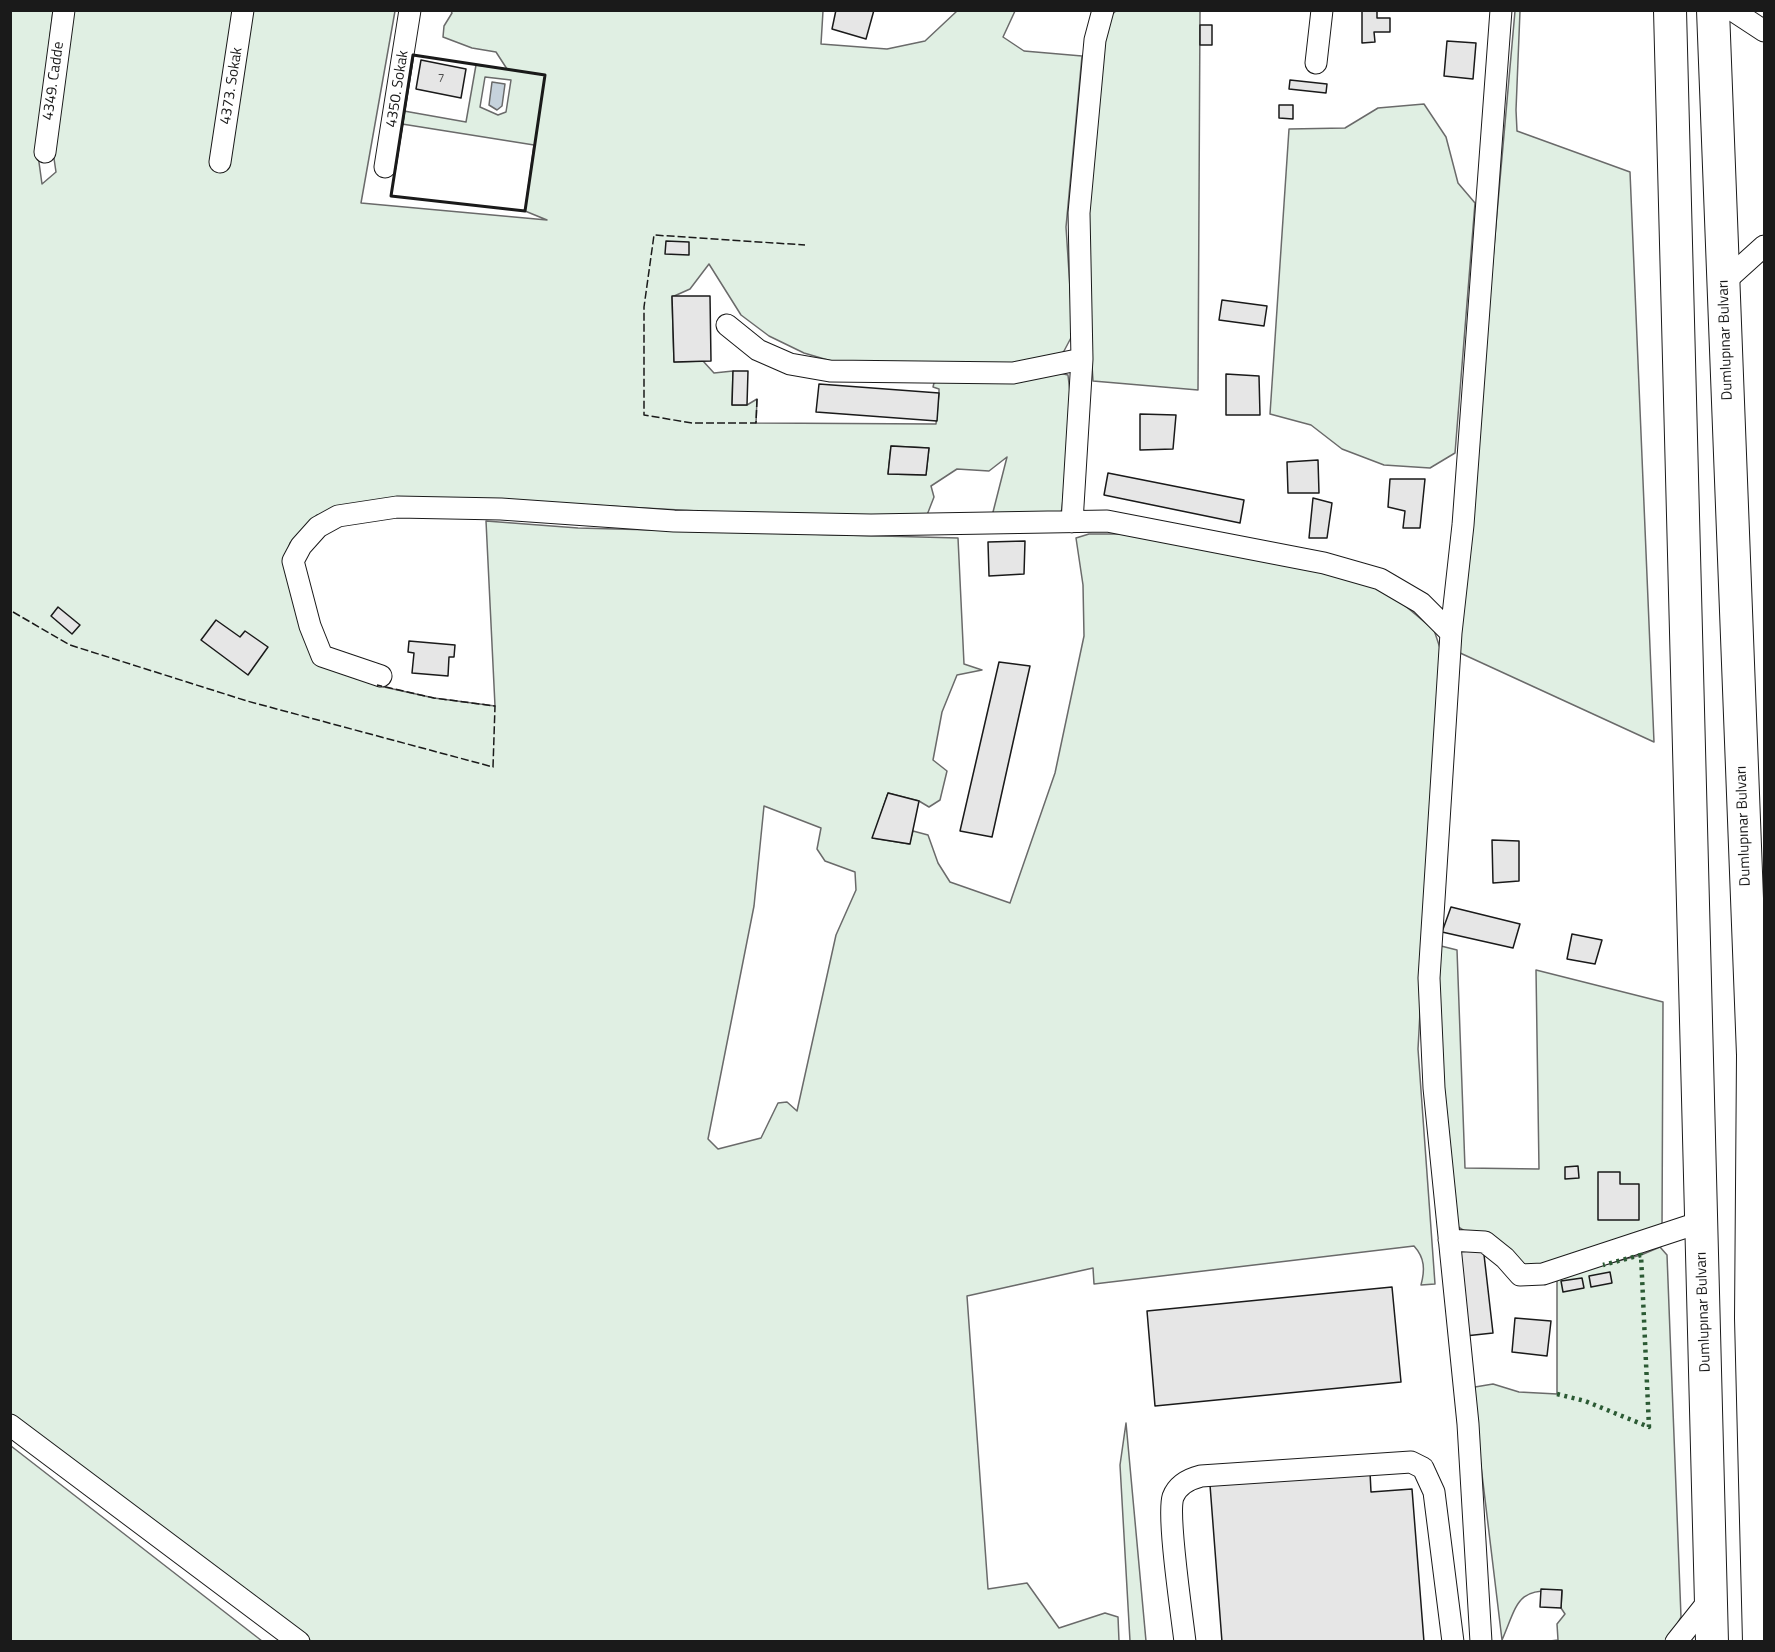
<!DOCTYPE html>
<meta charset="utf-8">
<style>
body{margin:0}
#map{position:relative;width:1775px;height:1652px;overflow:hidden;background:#fff;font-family:"Titillium Web",sans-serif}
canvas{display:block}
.frame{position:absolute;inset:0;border:12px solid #1a1a1a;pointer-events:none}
</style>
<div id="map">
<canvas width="1775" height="1652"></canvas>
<div class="frame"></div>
</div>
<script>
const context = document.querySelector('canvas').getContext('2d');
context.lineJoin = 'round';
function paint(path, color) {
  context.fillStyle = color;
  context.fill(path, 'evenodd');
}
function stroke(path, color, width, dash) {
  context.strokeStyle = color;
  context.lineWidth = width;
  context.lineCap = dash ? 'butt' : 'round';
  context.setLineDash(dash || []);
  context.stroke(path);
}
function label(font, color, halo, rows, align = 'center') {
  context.font = font + ' "Titillium Web",sans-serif';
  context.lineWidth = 4.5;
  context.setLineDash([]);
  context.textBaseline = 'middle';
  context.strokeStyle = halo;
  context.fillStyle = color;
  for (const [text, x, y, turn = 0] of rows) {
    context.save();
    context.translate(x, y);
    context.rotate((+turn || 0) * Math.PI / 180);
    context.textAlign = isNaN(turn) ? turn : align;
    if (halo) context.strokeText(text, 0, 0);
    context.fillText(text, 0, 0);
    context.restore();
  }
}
const green = new Path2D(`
 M10,11H53L37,148L42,184L56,172L52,145L71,11H395L361,203L547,220L525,211L534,145L402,124L404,111L466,122L476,65L507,69L496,52L472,48L443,37L444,26L452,13L451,11H823L821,44L887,49L925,41L957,11H1015L1003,37L1024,51L1082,56L1066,227L1073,334L1064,351L1055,361L1012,370L838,363L804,353L769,336L741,315L709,264L690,289L672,297L674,362L703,361L714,373L733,371L732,405H747L757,399L756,423L936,424L939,393V389L933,387L934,383L941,380L1055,372L1068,375L1072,410L1062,509L1059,517L992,516L1007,457L989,471L957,469L931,486L934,497L927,515L878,521L518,501L317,515L290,543L284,566L336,668L384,687L434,698L495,706L486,521L578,528L958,538L964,664L982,670L957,675L942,712L933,760L947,771L940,800L929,807L919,801L888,793L873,838L909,844L913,831L928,835L938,863L950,882L1010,903L1055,773L1084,636L1083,585L1076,538L1089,534H1124L1316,569L1384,588L1434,630L1440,648L1418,1049L1435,1284L1421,1285C1425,1270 1425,1258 1414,1246L1094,1284L1093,1268L967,1296L988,1589L1027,1583L1059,1628L1105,1613L1118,1617L1119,1641H311L11,1417ZM485,77L511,80L506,112L498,115L480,107ZM891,446L929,448L926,475L888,474ZM764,806L821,828L817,849L825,861L855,872L856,890L836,935L797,1111L787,1102L778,1103L761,1138L718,1149L708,1139L754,906Z
 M1116,11H1200L1198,390L1093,381L1084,240L1104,21Z
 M1515,11H1520L1516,110L1517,131L1630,172L1654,742L1458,652Z
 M1424,104L1446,137L1458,183L1475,203L1455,453L1430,468L1384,465L1342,449L1311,425L1270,414L1289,129L1345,128L1378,108Z
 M1441,946L1457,950L1465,1168L1539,1169L1536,970L1663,1002L1662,1230L1526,1270L1452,1223L1438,992Z
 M1660,1247L1667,1255L1681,1617L1668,1641H1550L1558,1640L1557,1624L1565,1614L1561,1608L1562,1591C1516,1587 1518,1603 1502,1640L1481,1466L1469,1403L1475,1387L1493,1384L1519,1392L1557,1394V1277L1641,1255Z
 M1126,1423L1146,1641H1130L1120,1465Z
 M11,1446L262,1641H11Z`);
paint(green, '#e0efe3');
stroke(green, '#6a6a6a', 1.5);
const water = new Path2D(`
 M492,82L505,84L502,106L497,110L489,105Z`);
paint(water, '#c6d2dc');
stroke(water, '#6a6a6a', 1.5);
const building = new Path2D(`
 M836,10H874L866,39L832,29Z
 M1362,10H1377V18H1390V32H1374L1375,42L1362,43Z
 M1200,25H1212V45H1200Z
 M1447,41L1476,43L1473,79L1444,76Z
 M421,60L466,69L461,98L416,89Z
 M1290,80L1327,84L1326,93L1289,89Z
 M1279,105H1293V119L1279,118Z
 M666,241L689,242V255L665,254Z
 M672,296H710L711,361L674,362Z
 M1222,300L1267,306L1264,326L1219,320Z
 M733,371H748L747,405H732Z
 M1226,374L1259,376L1260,415H1226Z
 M819,384L939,393L937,421L816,412Z
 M1140,414L1176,415L1173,449L1140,450Z
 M891,446L929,448L926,475L888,474Z
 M1318,460L1319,493H1288L1287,462Z
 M1108,473L1244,500L1240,523L1104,495Z
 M1390,479H1425L1420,528H1403L1405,511L1388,507Z
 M1313,498L1332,503L1327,538H1309Z
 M1025,541L1024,574L989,576L988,542Z
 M58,607L80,625L72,634L51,616Z
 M216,620L240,637L245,631L268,647L248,675L201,640Z
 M409,641L455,645L454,657H449L448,676L412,673L414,653L408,652Z
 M999,662L1030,666L992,837L960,831Z
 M888,793L919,801L910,844L872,838Z
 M1492,840L1519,841V881L1493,883Z
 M1451,907L1520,924L1513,948L1442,932Z
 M1572,934L1602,940L1595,964L1567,959Z
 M1578,1166L1579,1178L1565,1179V1167Z
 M1598,1172H1620V1184H1639V1220H1598Z
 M1483,1246L1493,1333L1465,1336L1457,1250Z
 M1610,1272L1612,1283L1591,1287L1589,1276Z
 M1582,1278L1584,1288L1563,1292L1561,1281Z
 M1392,1287L1401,1382L1155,1406L1147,1311Z
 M1515,1318L1551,1321L1547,1356L1512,1352Z
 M1370,1472L1371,1492L1412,1489L1424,1642H1222L1210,1485Z
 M1541,1589L1562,1590L1561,1608L1540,1607Z`);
paint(building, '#e6e6e6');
stroke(building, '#1a1a1a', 1.5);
const minor = new Path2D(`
 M1732,10L1764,31
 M1316,63L1322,10
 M45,152L64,10
 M220,162L243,10
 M385,167L410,10
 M1723,283L1764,246
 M727,325L758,350L790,364L830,371L1013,373L1082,359
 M1072,522L1082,359L1079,213L1095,40L1103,10
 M381,676L322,656L310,626L293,561L301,546L318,527L338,516L397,507L501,509L674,521L871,525L1107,521L1324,563L1380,579L1421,603L1451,633
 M1449,1240L1485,1242L1505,1258L1520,1275L1543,1274L1701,1222
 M10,1425L299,1642
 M1185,1642C1182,1616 1167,1516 1173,1497C1178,1484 1189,1479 1201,1476L1411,1462L1423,1468L1434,1492L1453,1642
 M1481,1642L1468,1424L1434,1088L1429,978L1451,633L1463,525L1501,10
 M1676,1642L1711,1598`);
const highway = new Path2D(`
 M1670,10L1712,1642
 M1713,10L1753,1055L1751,1318L1759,1642`);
stroke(minor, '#1a1a1a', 23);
stroke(highway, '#1a1a1a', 34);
stroke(minor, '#fff', 21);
stroke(highway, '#fff', 32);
stroke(new Path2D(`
 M1557,1394L1585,1401L1649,1427L1641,1255L1603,1265`), '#2b5a34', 4.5, [3, 4.5]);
stroke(new Path2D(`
 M757,399L756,423H692L644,415V307L654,235L805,245
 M13,612L70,645L247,701L493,767L495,706L434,698L377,685`), '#1a1a1a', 1.5, [8, 3]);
stroke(new Path2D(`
 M413,55L545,75L525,211L391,196Z`), '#1a1a1a', 3);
label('12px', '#4d4d4d', null, [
 ["7",441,79]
]);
label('15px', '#1a1a1a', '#fff', [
 ["4349. Cadde",54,81,-82],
 ["4373. Sokak",232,86,-81],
 ["4350. Sokak",398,89,-81],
 ["Dumlupınar Bulvarı",1726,340,-92],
 ["Dumlupınar Bulvarı",1744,826,-92],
 ["Dumlupınar Bulvarı",1704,1312,-92]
]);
</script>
